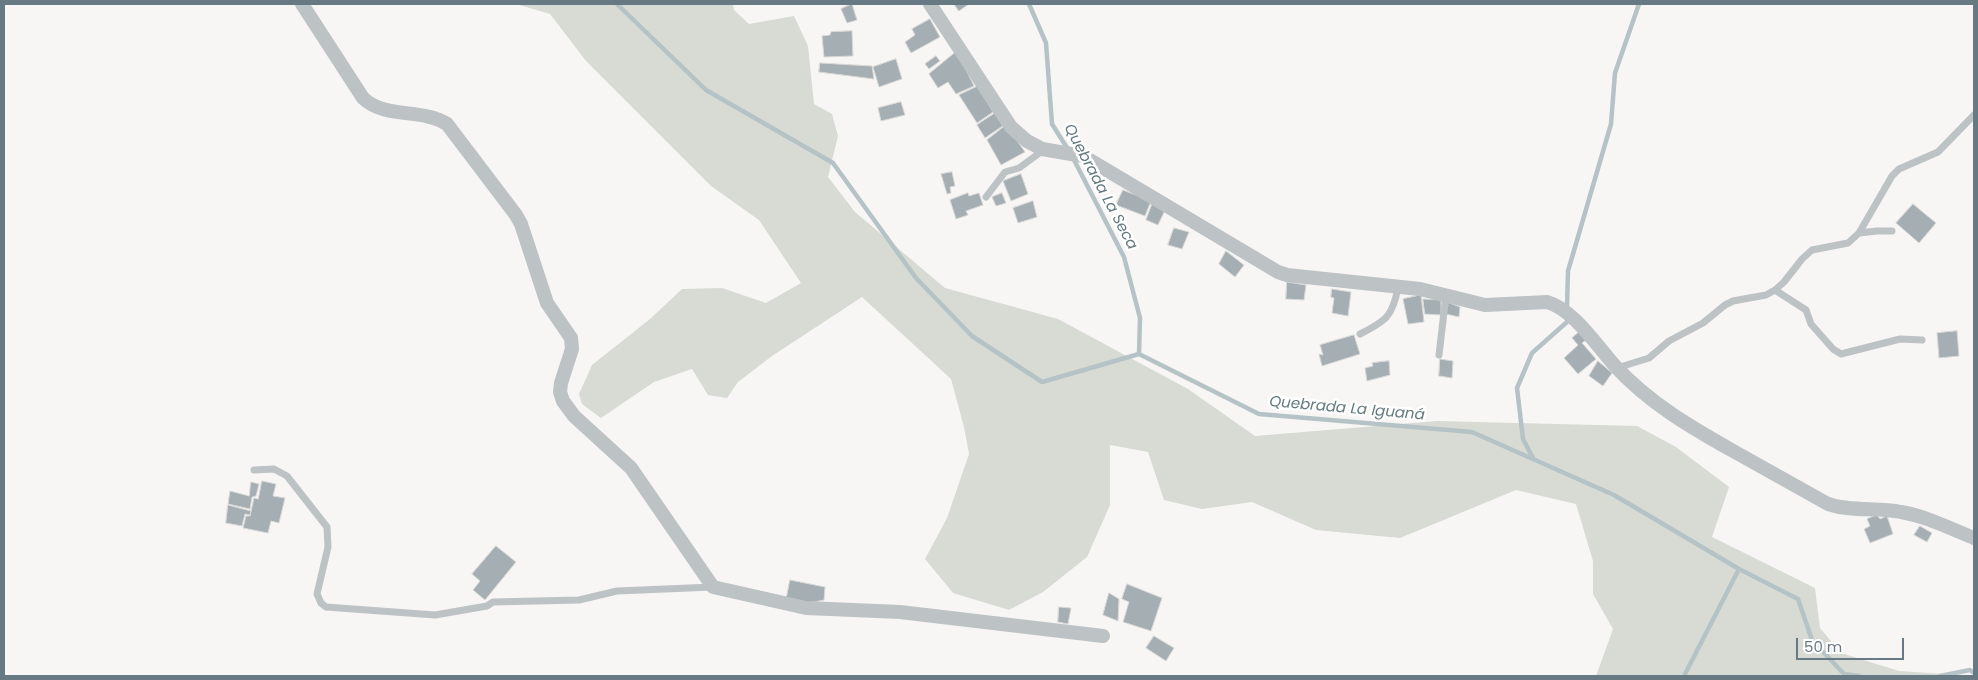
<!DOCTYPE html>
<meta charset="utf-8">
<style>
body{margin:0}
#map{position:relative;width:1978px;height:680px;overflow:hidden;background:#f7f6f4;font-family:Poppins,sans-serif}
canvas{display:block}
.frame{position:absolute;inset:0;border:5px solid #677983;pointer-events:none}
.scale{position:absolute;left:1796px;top:638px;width:108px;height:22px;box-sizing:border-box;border:2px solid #677983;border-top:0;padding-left:6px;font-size:15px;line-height:18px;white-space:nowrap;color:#677983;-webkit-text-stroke:4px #fff;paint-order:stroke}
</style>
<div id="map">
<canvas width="1978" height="680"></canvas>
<div class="frame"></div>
<div class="scale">50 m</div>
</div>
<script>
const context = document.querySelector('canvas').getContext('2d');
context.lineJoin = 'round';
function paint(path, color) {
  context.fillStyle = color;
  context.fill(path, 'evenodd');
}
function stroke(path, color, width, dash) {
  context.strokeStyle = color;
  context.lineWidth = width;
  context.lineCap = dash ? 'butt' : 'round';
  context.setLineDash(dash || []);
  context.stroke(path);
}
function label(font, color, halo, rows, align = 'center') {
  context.font = font + ' Poppins,sans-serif';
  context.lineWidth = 5;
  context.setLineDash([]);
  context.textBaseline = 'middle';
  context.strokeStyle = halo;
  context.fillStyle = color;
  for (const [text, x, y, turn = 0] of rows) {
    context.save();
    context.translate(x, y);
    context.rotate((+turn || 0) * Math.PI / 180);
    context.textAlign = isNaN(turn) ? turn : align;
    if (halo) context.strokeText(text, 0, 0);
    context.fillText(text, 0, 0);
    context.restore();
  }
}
paint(new Path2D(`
 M516,4H733L734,10L749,24L794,16L808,46L814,104L832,114L838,136L828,177L855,212L945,288L1058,319L1188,389L1255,436L1437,421L1637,426L1676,447L1729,487L1712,537L1815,588L1820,628L1841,653L1899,671L1974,676H1596L1613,629L1593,594V561L1576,504L1516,490L1400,538L1316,530L1252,502L1202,509L1164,500L1148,452L1110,445V505L1087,557L1043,592L1009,610L953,593L925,559L947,518L969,454L964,427L951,379L862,297L772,356L738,382L727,398L708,395L692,369L654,382L601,418L582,404L579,394L592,365L650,319L682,289L722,288L766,303L801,283L759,220L711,186L586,61L550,14Z`), '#d7dbd3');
stroke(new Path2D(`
 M617,4L706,90L833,163L916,278L972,336L1042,382L1139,354L1259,414L1472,432L1614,495L1739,569L1798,599L1812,640L1844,674L1859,676
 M1029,4L1046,43L1052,124L1069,151
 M1073,158L1124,257L1140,318L1139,354
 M1567,306L1568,271L1611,124L1615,73L1639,4
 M1533,458L1523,439L1517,388L1532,353L1567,322
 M1684,676L1739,569
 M1940,676L1970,670L1974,673`), '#b5c3c6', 4.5);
const building = new Path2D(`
 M852,4L857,20L847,23L841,9Z
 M954,4H969L959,11Z
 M930,19L940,37L911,53L905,42L915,35L912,29Z
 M852,31L853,56L824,57L822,36L830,35L831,32Z
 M957,51L974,86L956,94L948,82L938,88L929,74Z
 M936,56L940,61L929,69L925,64Z
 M896,59L902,79L879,87L873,67Z
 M820,63L872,66L874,79L819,72Z
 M978,86L993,112L977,123L959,95Z
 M901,102L905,115L881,121L878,108Z
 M995,113L1004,125L985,138L977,125Z
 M1006,125L1025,152L1001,165L987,140Z
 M952,172L955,186L950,187L951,193L947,194L941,174Z
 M1021,174L1028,194L1011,201L1003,181Z
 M1123,190L1151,201L1145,216L1116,205Z
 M968,193L969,196L979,193L983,205L966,211L968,215L956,219L950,200Z
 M1002,193L1006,203L996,206L992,197Z
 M1033,201L1037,217L1018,223L1013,208Z
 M1153,202L1166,208L1158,225L1146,220Z
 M1913,204L1936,223L1919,243L1896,223Z
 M1174,228L1189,232L1182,249L1168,245Z
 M1226,251L1244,265L1235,277L1219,264Z
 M1287,282L1306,285L1304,300L1286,299Z
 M1332,289L1351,292L1348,316L1332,313L1334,298L1331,297Z
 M1421,295L1424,322L1408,324L1403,299Z
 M1423,299L1441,300V315L1425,314Z
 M1447,302L1460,307L1459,317L1446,314Z
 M1957,331L1959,356L1939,358L1937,333Z
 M1579,332L1586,340L1582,343L1596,359L1578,374L1564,358L1578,345L1572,338Z
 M1354,335L1360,354L1322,366L1319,354L1323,355L1320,345Z
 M1440,359L1453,361L1452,378L1439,376Z
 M1389,361L1390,375L1367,381L1365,368L1373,366L1372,363Z
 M1598,361L1612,373L1603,386L1589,376Z
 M262,481L276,484L273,496L285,498L279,523L271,521L268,533L243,528L246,516H250L254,498L258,499Z
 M251,482L259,484L256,496L252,497L250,509L228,504L230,491L249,496Z
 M228,505L251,511L250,515L245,514L242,526L226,523Z
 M1877,515L1880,519L1887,516L1893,534L1870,543L1864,529L1870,526L1867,519Z
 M1920,526L1932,533L1927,542L1914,535Z
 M496,546L516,562L485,600L473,590L480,581L472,574Z
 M790,580L825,587L824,600L809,603L786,601Z
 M1127,584L1162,598L1151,631L1123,622L1129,602L1122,599Z
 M1109,593L1119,599L1118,621L1103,615Z
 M1059,607L1071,608L1068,624L1058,622Z
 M1154,636L1174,648L1166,661L1146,648Z`);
paint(building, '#a5aeb3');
stroke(building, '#d8d8d6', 1);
stroke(new Path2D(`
 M986,197L1005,172L1019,168L1045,149
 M1859,233L1877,231H1892
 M1775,290L1806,310L1811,324L1833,349L1841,354L1900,339L1922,340
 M1360,334C1386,321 1393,316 1398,287
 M1439,355L1446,295
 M1617,368L1649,358L1669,341L1703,323L1725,305L1733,301L1766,295L1775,290L1784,282L1802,259L1812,250L1848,243L1859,233L1892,176L1899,169L1938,152L1974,115
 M254,470L274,469L287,476L327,527L328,547L317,594L321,603L326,607L435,615L487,606L493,602L579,600L617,591L713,587`), '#bdc2c5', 7);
stroke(new Path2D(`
 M302,4L363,98C385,119 422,108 447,124L516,215L521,224L547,303L571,338L572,349L561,383L560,392L563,401L574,416L631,468L713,587L806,608L900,612L1103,636
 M930,4L1011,127L1027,141L1042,149L1083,156L1278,272L1287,275L1420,289L1485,305L1547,302C1573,309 1597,346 1615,366C1649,403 1692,428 1735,452C1766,469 1797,487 1828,504C1852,512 1877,507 1901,512C1926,516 1951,529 1974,538`), '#bdc2c5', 14);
label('italic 15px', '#637a7f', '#fff', [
 ["Quebrada La Seca",1100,187,62],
 ["Quebrada La Iguaná",1347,409,5]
]);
</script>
